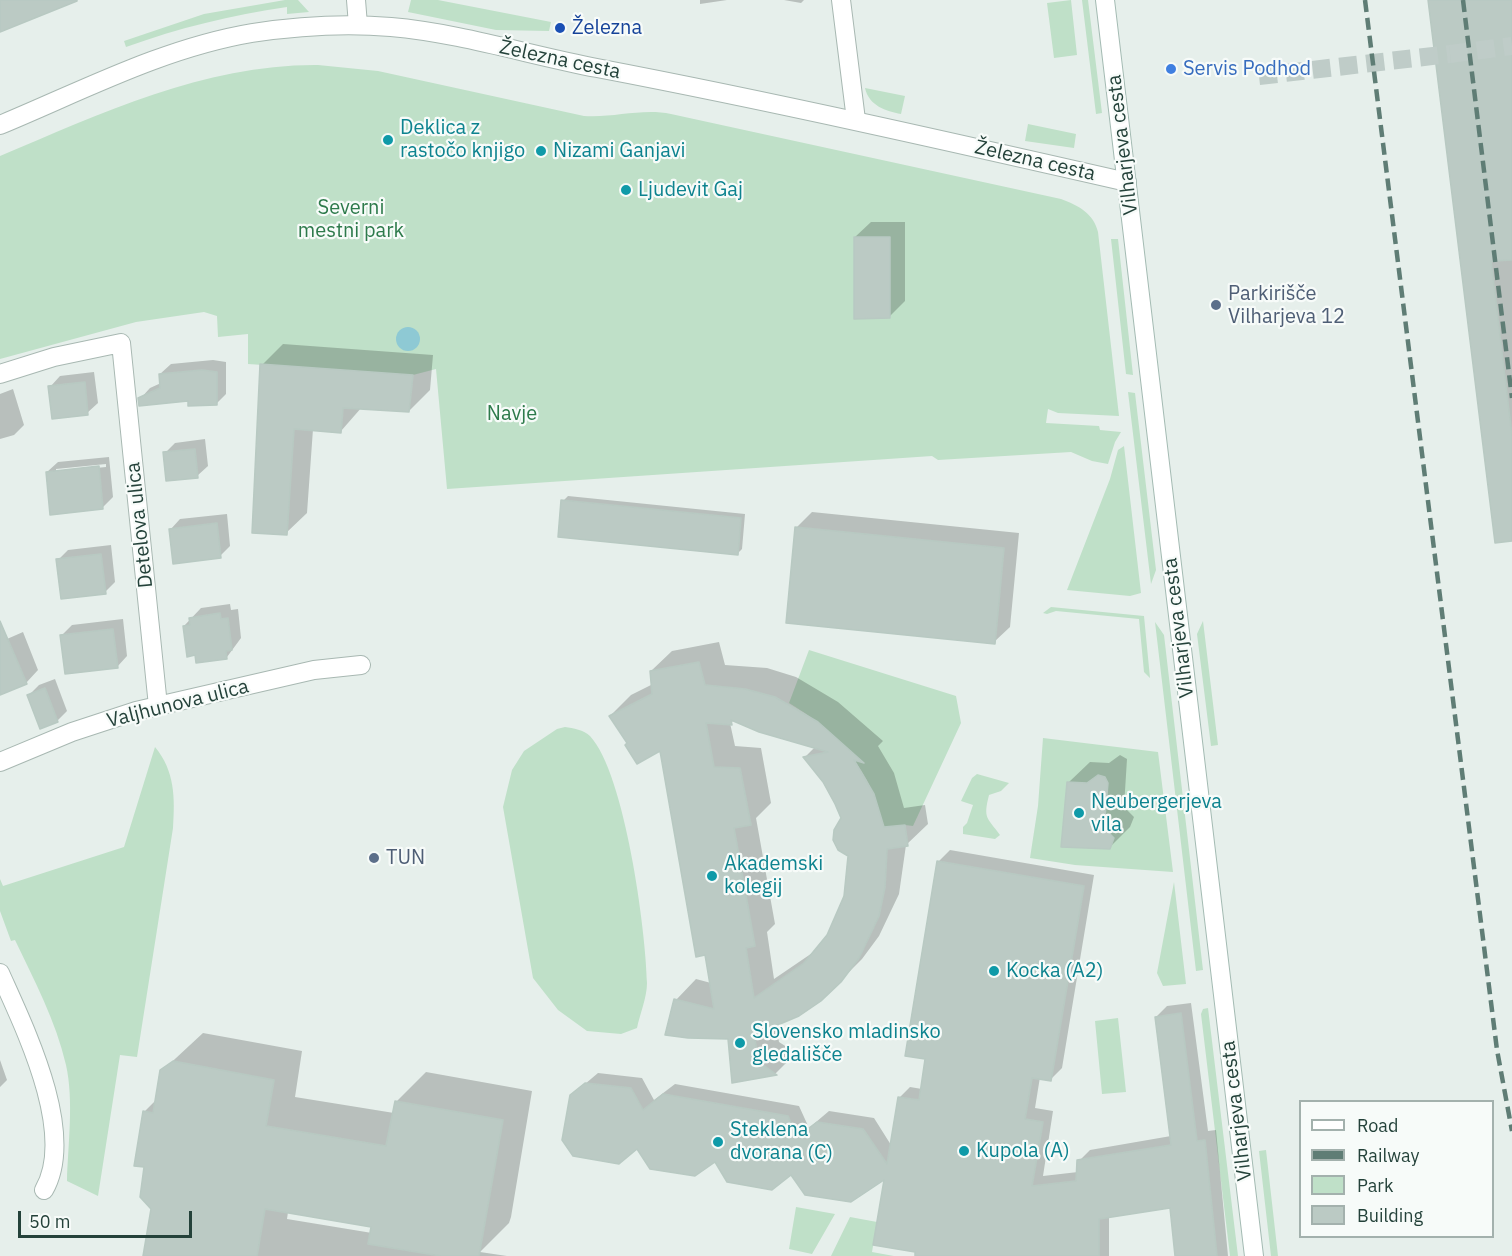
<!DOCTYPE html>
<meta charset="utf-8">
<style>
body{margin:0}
#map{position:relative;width:1512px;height:1256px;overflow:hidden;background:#e6efeb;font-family:"IBM Plex Sans",sans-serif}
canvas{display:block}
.legend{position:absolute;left:1299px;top:1100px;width:195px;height:138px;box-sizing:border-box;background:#f7fbf9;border:2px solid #a3b1ad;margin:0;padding:8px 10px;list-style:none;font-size:18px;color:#24423a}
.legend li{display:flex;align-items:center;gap:12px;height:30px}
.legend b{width:30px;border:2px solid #a3b1ad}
.scale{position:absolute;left:18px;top:1211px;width:174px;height:27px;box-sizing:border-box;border:3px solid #24423a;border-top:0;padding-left:8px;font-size:18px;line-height:21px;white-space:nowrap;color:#24423a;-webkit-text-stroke:4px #f7fbf9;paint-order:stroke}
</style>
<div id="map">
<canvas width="1512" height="1256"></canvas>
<ul class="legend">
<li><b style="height:8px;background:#fff"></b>Road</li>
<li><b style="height:8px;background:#5f7d75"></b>Railway</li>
<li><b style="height:16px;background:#bfe0c8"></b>Park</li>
<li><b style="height:16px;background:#bbcac4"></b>Building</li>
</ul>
<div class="scale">50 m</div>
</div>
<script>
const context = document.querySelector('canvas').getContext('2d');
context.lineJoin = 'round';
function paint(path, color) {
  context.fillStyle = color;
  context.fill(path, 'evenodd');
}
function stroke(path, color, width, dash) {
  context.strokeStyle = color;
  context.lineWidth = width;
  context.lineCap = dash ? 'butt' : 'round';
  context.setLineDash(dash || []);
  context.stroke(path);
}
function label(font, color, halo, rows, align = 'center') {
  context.font = font + ' "IBM Plex Sans",sans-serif';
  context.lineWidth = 4.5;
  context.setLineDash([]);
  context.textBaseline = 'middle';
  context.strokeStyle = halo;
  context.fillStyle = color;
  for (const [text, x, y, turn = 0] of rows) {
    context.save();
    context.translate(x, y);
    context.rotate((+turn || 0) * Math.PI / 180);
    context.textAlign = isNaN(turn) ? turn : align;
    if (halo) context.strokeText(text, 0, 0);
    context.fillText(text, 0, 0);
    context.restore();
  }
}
paint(new Path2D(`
 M285,0H298L309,12L287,14V7C231,15 179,28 126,47L124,41L204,14Z
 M411,0H438L551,22L549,31L496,30L408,12Z
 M1071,0L1077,55L1054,58L1047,3Z
 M1082,0H1088L1102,113L1096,114Z
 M318,65L378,71L584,116C614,118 642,108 671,114L1061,199C1078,205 1094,214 1098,232L1119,416L1058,413L1048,409L1046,423L1099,426L1100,430L1121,432L1115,442L1108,464L1092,461L1071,452L938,460L932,456L447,489L436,369L413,375L248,364V334L218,337L217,316L204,312L136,322L0,359V156C102,113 206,64 318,65Z
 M865,88L905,96L901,114C886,111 869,106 865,88Z
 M1028,124L1076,134L1074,148L1025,141Z
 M1111,239H1118L1133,375L1126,374Z
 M1128,392L1135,393L1156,570L1151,584Z
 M1124,446L1141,593L1130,596L1067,590L1110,479L1118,450Z
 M1051,607L1144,616L1150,678L1144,672L1139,619L1056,611L1047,614L1043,613Z
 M1203,621L1218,745L1211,746L1197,634Z
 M1155,622L1164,635L1203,970L1196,971Z
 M809,650L956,696L961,723L913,826L905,825L883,828C874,772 836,731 789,703Z
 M565,727C573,728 584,730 590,736C625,774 646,930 647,983C647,997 640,1014 637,1028L621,1034L587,1031L558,1010L533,978L503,807L512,770L524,751L557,729Z
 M1043,738L1158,752L1173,872L1075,865L1030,858L1038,806Z
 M155,747C175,771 175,798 173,828L137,1057L120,1055L98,1196L67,1181C68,1144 74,1101 66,1065C56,1021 34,980 15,940L11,941L0,911V879L3,886L124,847Z
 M977,774L1009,783L1001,791L989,795C983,819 987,817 1000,835L995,839L963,834V827L967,823L973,805L961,801L972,778Z
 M1174,882L1186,984L1163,986L1157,973Z
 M1208,1008L1238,1256H1230L1201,1014L1203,1009Z
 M1118,1018L1126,1092L1102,1094L1095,1021Z
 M1266,1150L1278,1256H1271L1259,1151Z
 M796,1207L835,1214L812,1254L789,1249Z
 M850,1217L877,1222L872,1252L894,1256H831Z`), '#bfe0c8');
paint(new Path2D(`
 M396 339a12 12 0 1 1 24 0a12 12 0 1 1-24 0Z`), '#8ec9d4');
paint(new Path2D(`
 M687,0H727L700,4V0Z
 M784,0H804L801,3Z
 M1430,0H1512V540Z
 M871,222H905V301L889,317L855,237Z
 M283,344L433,355L430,390L409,411L362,407L341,431L313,429L307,513L286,533L262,365Z
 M213,360L226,362V394L216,404L189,399H140L150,388L161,383L160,374L171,364Z
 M94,372L98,403L87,413L50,387L60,376Z
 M13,389L24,425L14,435L0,439V394Z
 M205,439L208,466L197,476L165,453L175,443Z
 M109,457L113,497L103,507L47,472L58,462ZM106,464V467L56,472V469Z
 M568,496L745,514L742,549L737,554L563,501Z
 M812,512L1019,533L1010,627L994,642L796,528Z
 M227,514L230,546L220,556L170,530L180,519Z
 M111,545L115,582L105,592L58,560L68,550Z
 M230,604L231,610L238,609L241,638L227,657L184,626L201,608Z
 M123,619L127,656L117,667L62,635L72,625Z
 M0,624L7,639L23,632L38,670L26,683L0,694Z
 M719,642L725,665L767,668L796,677L838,702L883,741L878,746L894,773L904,808L925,805L928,824L906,845L899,894L879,936L862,959L840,981L776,1024L779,1042L796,1053L776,1073L733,1081L729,1038L676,1000L696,979L711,983L661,749L629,743L610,716L631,695L653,684L651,671L672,651ZM735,720L815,747L805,757L824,781L843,818L850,856L848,881L838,916L821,947L774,979L767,932L775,924L756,818L771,803L761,748L735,746L730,723Z
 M55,679L67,711L57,721L29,695L39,685Z
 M1120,755L1127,759L1124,807L1134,817L1130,827L1109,848L1069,782L1090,762L1109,763Z
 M950,850L1094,875L1062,1068L1051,1079L1040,1077L1035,1108L1053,1111L1043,1176L1078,1172L1079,1161L1090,1150L1171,1136L1156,1017L1167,1006L1191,1003L1208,1131L1216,1130L1228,1256H1177L1172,1206L1109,1216V1256H916L917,1250L886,1176L791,1173L637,1147L572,1095L598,1073L642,1078L654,1100L675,1084L799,1106L809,1128L829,1111L874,1118L891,1145L899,1098L910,1087L922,1089L927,1058L939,861Z
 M203,1033L302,1051L295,1097L394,1113L397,1101L426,1072L532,1091L511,1217L509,1223L480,1252L507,1256H144L152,1208L145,1166L144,1112L157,1099L162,1071ZM288,1212L373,1226L372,1233L287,1219Z
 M0,1060L7,1080L0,1087Z`), '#0003');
const building = new Path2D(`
 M0,0H77V1L0,32Z
 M1428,0H1512V260L1491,261L1512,436V541L1495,543Z
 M854,237H890V318L854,319Z
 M260,364L413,375L409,412L343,408L341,433L294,429L287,535L252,533Z
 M202,370L217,372V405L188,406V401L139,406L138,398L160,388L159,374Z
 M85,382L88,415L52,419L48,386Z
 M195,449L198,478L166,481L163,452Z
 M99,466L103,509L50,515L46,472Z
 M561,500L741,518L738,555L558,537Z
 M217,523L221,558L173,564L169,529Z
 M795,527L1004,548L995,644L786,623Z
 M101,554L106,594L61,599L56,559Z
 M220,613L221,619L228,618L232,650L226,651L227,659L196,663L195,655L187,657L183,626L190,625L189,618Z
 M0,621L27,684L0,695Z
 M113,629L118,668L65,674L60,635Z
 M699,662L705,685L745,689L775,697L818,722L864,763L854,760L874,794L884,827L905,825L908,846L887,849L885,887L879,916L859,958L841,982L821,1001L799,1016L754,1035L759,1062L777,1075L732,1083L728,1039L688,1038L665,1035L674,999L714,1009L705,955L696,957L660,751L637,764L625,745L627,743L609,716L652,694L650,671ZM731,720L759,732L828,752L803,757L823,782L835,804L841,818L834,830L833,840L838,850L848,856L844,896L827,935L804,963L754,998L746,948L755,946L734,828L751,825L740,768L714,767L706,723L732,725Z
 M45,688L58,722L40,729L27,695Z
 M1098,775L1105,777L1108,783L1104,828L1114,838L1110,849L1061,847L1067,782L1087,783Z
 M937,861L1084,886L1051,1081L1032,1078L1025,1119L1043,1122L1032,1186L1076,1181L1077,1160L1171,1145L1155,1017L1181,1013L1197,1141L1205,1140L1217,1256H1175L1170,1208L1099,1219V1256H915V1252L873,1245L884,1180L851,1202L805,1195L791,1175L772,1190L727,1182L715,1162L695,1176L650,1169L637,1149L619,1164L573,1156L562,1140L570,1095L585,1083L631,1088L643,1110L663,1094L788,1116L797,1137L817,1122L863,1129L887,1164L898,1097L919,1100L925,1059L905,1056Z
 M173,1061L274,1080L266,1126L386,1146L395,1101L503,1120L479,1256H441L368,1244L371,1227L265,1209L257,1256H143L151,1209L140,1197L144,1167L134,1166L143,1111L153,1113L160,1070Z`);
paint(building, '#bbcac4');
stroke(building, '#b8c9c2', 1.5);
stroke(new Path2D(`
 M1450,54L1512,46`), '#bfccc8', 18, [18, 9]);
stroke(new Path2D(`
 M1259,76L1450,54`), '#bfccc8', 18, [18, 9]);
const minor = new Path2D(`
 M356,0L358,25
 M841,0L856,120
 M0,374L54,357L121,343L158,706
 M0,762L72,732L136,711L314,670L361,665
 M0,973C24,1027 77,1133 44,1190`);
const tertiary = new Path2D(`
 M0,125C82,91 163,48 252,33C298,26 344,23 391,27C460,33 529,55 597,68C775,102 951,142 1127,182`);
const secondary = new Path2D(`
 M1105,0L1254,1256`);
stroke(minor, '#a8b8b2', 20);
stroke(tertiary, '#a8b8b2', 20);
stroke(secondary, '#a4bbb3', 20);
stroke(minor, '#fff', 18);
stroke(tertiary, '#fff', 18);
stroke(secondary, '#fff', 18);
stroke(new Path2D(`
 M1365,0L1497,1050L1512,1131
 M1463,0L1512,398`), '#5f7d75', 4.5, [12, 6]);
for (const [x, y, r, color] of [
 [560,28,6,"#1a4fb4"],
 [1171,69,6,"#3f7fe0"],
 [388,140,6,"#0f9aa8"],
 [541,151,6,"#0f9aa8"],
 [626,190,6,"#0f9aa8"],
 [1216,305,6,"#5c6f8a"],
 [1079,813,6,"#0f9aa8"],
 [374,858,6,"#5c6f8a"],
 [712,876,6,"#0f9aa8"],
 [994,971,6,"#0f9aa8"],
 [740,1043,6,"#0f9aa8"],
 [718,1142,6,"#0f9aa8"],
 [964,1151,6,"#0f9aa8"]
]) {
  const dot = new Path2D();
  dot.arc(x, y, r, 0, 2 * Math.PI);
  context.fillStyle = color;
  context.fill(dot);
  stroke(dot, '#f7fbf9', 2);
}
label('20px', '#164399', '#f7fbf9', [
 ["Železna",572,28]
], 'left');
label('20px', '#24423a', '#f7fbf9', [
 ["Železna cesta",560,60,12],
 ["Vilharjeva cesta",1123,145,-97],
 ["Železna cesta",1035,161,13],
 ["Detelova ulica",140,525,-96],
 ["Vilharjeva cesta",1179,628,-97],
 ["Valjhunova ulica",178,704,-14],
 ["Vilharjeva cesta",1237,1111,-97]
]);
label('20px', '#366cbe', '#f7fbf9', [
 ["Servis Podhod",1183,69]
], 'left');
label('20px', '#0d838f', '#f7fbf9', [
 ["Deklica z",400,128],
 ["rastočo knjigo",400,151],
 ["Nizami Ganjavi",553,151],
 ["Ljudevit Gaj",638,190],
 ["Neubergerjeva",1091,802],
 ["vila",1091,825],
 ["Akademski",724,864],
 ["kolegij",724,887],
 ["Kocka (A2)",1006,971],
 ["Slovensko mladinsko",752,1032],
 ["gledališče",752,1055],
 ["Steklena",730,1130],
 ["dvorana (C)",730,1153],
 ["Kupola (A)",976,1151]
], 'left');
label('20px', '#2d7a4b', '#f7fbf9', [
 ["Severni",351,208],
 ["mestni park",351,231],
 ["Navje",512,414]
]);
label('20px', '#4e5e75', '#f7fbf9', [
 ["Parkirišče",1228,294],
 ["Vilharjeva 12",1228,317],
 ["TUN",386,858]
], 'left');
</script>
